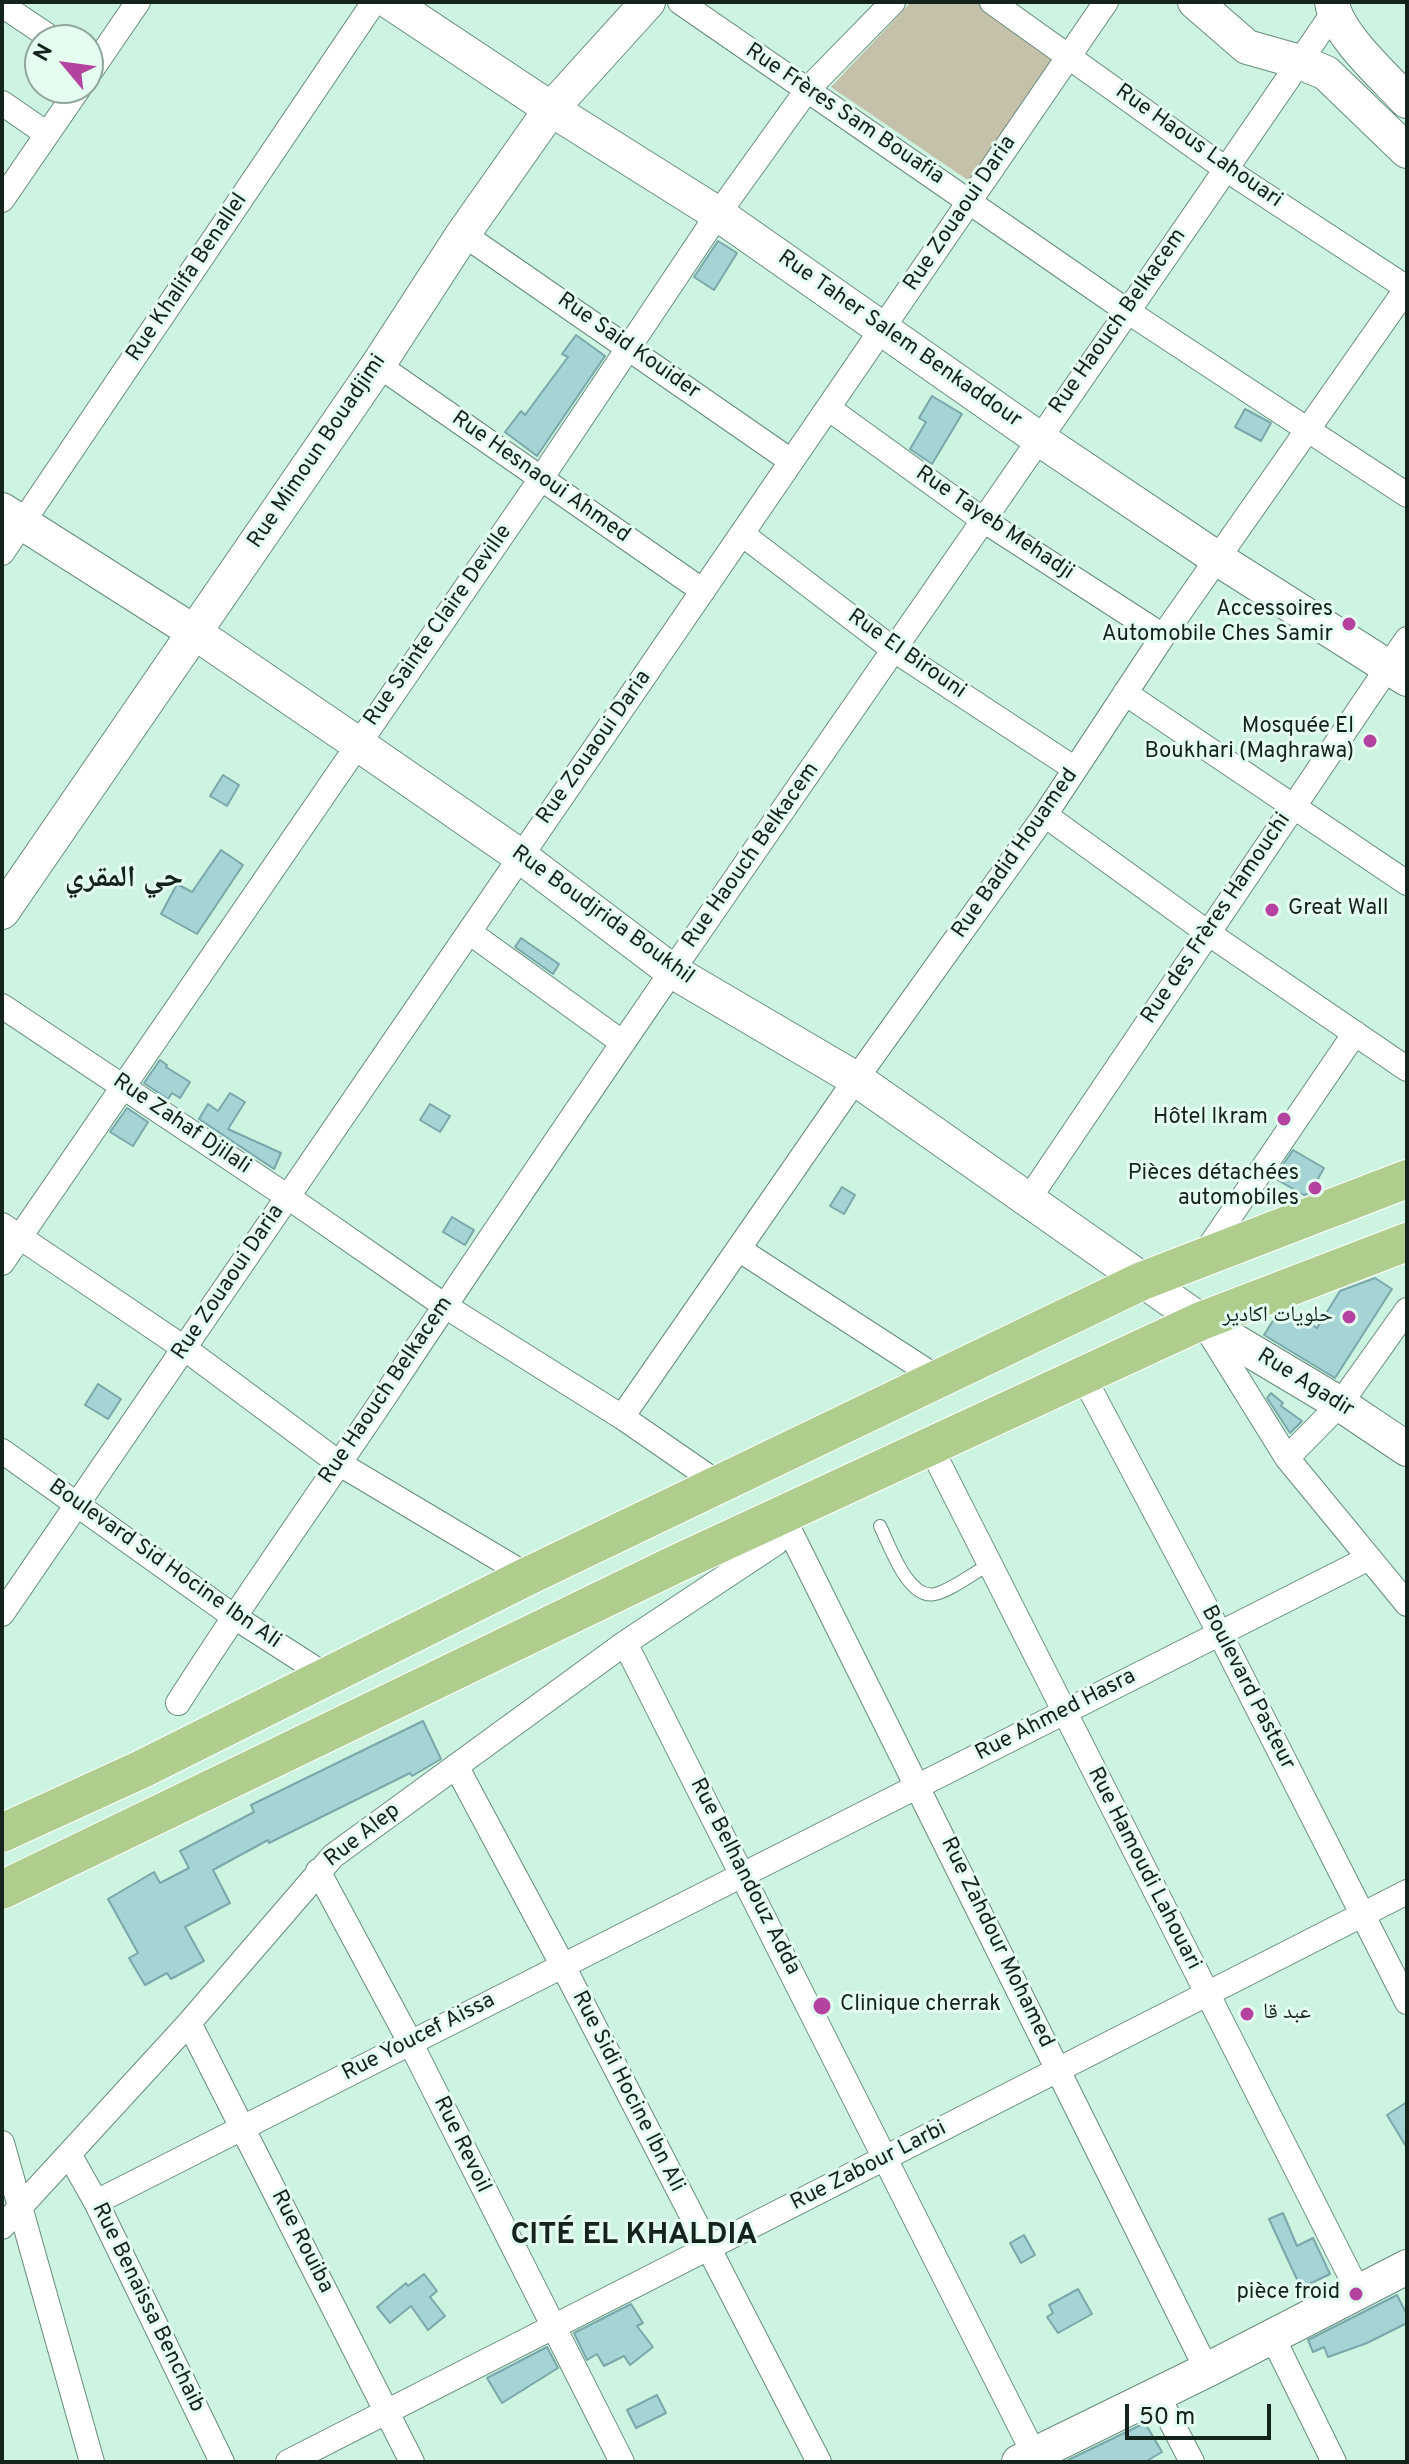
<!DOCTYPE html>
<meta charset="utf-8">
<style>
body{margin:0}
#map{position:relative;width:1409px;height:2464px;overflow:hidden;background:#ccf4e1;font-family:Overpass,sans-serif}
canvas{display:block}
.frame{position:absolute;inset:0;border:4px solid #14231c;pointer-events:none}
.north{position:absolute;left:24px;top:24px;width:80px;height:80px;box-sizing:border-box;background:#e5fdf1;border:2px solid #91a69c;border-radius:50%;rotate:299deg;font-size:22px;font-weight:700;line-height:32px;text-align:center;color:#14231c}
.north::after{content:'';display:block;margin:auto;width:28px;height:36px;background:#b4439f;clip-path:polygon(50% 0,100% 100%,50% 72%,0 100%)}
.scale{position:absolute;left:1125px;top:2404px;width:146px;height:36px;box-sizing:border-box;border:4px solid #14231c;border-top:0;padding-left:10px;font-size:24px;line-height:28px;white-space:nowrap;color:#14231c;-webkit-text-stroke:6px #e5fdf1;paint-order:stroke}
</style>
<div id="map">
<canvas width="1409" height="2464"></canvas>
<div class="frame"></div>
<div class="north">N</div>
<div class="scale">50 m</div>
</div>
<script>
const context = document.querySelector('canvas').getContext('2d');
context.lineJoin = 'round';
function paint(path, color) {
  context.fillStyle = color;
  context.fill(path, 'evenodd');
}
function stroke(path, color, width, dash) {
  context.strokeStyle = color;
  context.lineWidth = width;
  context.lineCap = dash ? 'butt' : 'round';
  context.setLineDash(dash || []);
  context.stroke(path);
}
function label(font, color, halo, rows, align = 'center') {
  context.font = font + ' Overpass,"Noto Naskh Arabic",sans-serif';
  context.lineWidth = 6;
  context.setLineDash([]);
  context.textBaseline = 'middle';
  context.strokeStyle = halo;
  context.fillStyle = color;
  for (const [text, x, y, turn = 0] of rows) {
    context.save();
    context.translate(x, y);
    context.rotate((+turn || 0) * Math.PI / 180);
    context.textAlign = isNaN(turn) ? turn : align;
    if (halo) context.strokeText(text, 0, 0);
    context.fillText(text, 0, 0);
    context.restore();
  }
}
paint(new Path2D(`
 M911,2H977L1060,61L975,185L831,87Z`), '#c5c0a9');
const building = new Path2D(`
 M718,241L737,253L714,290L694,277Z
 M576,335L605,356L537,456L505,432L521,411L525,415L568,357L562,354Z
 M932,396L962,414L932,464L910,449L926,422L919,418Z
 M1245,409L1271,423L1261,441L1235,427Z
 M223,775L239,785L227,806L210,796Z
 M221,850L243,865L197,934L161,914L177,884L192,892Z
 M521,938L559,964L553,974L515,947Z
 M160,1060L167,1065L166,1067L190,1082L180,1098L172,1093L168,1099L144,1083Z
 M230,1093L245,1102L228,1129L281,1153L274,1169L199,1119L208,1104L218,1111Z
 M430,1104L450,1116L440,1132L420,1120Z
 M127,1108L148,1122L133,1146L110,1132Z
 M1293,1150L1324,1168L1310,1193L1304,1195L1274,1178Z
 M842,1187L855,1195L844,1214L830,1206Z
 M452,1217L474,1230L465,1245L443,1232Z
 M1375,1278L1392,1289L1335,1378L1264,1335L1276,1316L1290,1311L1317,1328L1340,1291Z
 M98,1384L121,1399L108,1419L85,1405Z
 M1271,1393L1283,1403L1281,1406L1302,1421L1290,1433L1267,1398Z
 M423,1721L441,1759L412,1776L410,1773L269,1843L268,1840L213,1870L230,1903L185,1927L204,1961L171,1979L167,1973L145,1985L129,1958L138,1953L108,1899L154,1872L160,1883L189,1868L180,1851L254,1812L251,1805Z
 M1407,2102V2148L1387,2115Z
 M1283,2213L1297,2246L1313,2238L1330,2274L1301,2288L1269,2219Z
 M1024,2235L1035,2255L1021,2263L1010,2243Z
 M424,2274L437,2291L430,2297L445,2316L428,2330L411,2306L390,2323L377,2307L406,2283L408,2286Z
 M1078,2289L1092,2314L1058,2333L1047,2317L1053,2313L1049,2305Z
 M1397,2295L1407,2315V2323L1367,2343L1328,2357L1324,2347L1313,2352L1308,2340Z
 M631,2304L643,2323L637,2326L653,2347L630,2365L624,2356L604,2366L597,2354L587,2360L574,2333Z
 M547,2347L558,2368L502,2403L487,2378Z
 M657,2395L666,2413L636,2428L627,2410Z
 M1145,2423L1162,2452L1145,2462H1064Z`);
paint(building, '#a5d4d5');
stroke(building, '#7aa7a9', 2);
const lane = new Path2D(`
 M880,1526C890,1546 908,1600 935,1594C950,1591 975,1572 990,1564`);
const street = new Path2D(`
 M680,2L1127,311L1407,495
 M992,2L1227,170L1407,288
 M2,5L54,40
 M88,75L138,2
 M2,103L47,134
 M2,200L79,88
 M463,234L791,461
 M378,365L703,591
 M828,408L983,520L1163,636
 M742,534L894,650L1075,769
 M2,553L374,2
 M1125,693L1407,883
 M1045,815L1208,933L1407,1069
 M469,932L623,1043
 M2,1006L288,1197L445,1306L622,1417L719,1484
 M1028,1200L1407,639
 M2,1225L184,1348L340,1464L528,1576
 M740,1250L939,1379
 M1203,1256L1355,1033
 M2,1263L540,480L718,214L807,90L893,2
 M1205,1326L1287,1458L1407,1604
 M1083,1376L1220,1634L1407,2002
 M622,1417L856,1079L1045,815L1163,636L1407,288
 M930,1446L1358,2291
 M2,1451L233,1616L328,1677
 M1287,1458L1340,1404L1407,1310
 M783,1517L1207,2370
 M2,1614L1106,2
 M625,1643L1034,2454
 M178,1703C244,1599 316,1499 385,1396C694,930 1018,475 1333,13
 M456,1766L563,1966L819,2462
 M318,1871L410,2042L622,2462
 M189,2023L412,2462
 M2,2143L92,2462
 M70,2156L96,2202L222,2462
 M96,2202L1369,1558
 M2,2227L189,2023L333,1856L625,1643L776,1543L783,1517
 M1272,2336L1334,2462
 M1157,2394L1192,2462
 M288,2462L1407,1892`);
const secondary = new Path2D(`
 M390,2L551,109L718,214L1038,438L1218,559L1407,679
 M1195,2L1247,47L1300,62L1326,73L1407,151
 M1332,2C1336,34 1385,77 1407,101
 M2,510L194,632L358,744L520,856L672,971L856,1079L1201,1321L1340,1404L1407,1449
 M2,912L378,365L463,234L551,109L648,2
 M1019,2462L1207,2370L1407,2267`);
const primary = new Path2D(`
 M2,1833L142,1769L528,1576L1142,1281L1407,1179
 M2,1890L678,1563L1201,1321L1407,1242`);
stroke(lane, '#678c7b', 14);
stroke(street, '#678c7b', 26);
stroke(secondary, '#678c7b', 36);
stroke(primary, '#fff', 40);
stroke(lane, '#fff', 12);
stroke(street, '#fff', 24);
stroke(secondary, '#fff', 34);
stroke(primary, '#afcd8d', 38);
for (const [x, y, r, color] of [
 [1349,624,8,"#b4439f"],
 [1370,741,8,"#b4439f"],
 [1272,910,8,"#b4439f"],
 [1284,1119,8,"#b4439f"],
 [1315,1188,8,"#b4439f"],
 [1349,1317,8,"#b4439f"],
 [822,2006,10,"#b4439f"],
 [1247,2014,8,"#b4439f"],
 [1356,2294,8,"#b4439f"]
]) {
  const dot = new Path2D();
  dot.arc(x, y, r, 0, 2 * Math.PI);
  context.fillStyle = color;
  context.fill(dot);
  stroke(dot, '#e5fdf1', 3);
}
label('22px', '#14231c', '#e5fdf1', [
 ["Rue Frères Sam Bouafia",844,115,34],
 ["Rue Haous Lahouari",1198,147,35],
 ["Rue Zouaoui Daria",961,214,-56],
 ["Rue Khalifa Benallel",188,278,-56],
 ["Rue Haouch Belkacem",1119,322,-55],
 ["Rue Taher Salem Benkaddour",899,340,35],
 ["Rue Said Kouider",628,347,35],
 ["Rue Mimoun Bouadjimi",318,452,-56],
 ["Rue Hesnaoui Ahmed",540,478,35],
 ["Rue Tayeb Mehadji",994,524,34],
 ["Rue Sainte Claire Deville",439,626,-55],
 ["Rue El Birouni",906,655,35],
 ["Rue Zouaoui Daria",595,748,-55],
 ["Rue Badid Houamed",1016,854,-55],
 ["Rue Haouch Belkacem",752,856,-55],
 ["Rue Boudjrida Boukhil",602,916,36],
 ["Rue des Frères Hamouchi",1217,919,-56],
 ["Rue Zahaf Djilali",181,1125,34],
 ["Rue Zouaoui Daria",229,1283,-56],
 ["Rue Agadir",1305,1384,32],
 ["Rue Haouch Belkacem",387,1391,-56],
 ["Boulevard Sid Hocine Ibn Ali",164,1565,35],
 ["Boulevard Pasteur",1247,1688,63],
 ["Rue Ahmed Hasra",1056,1716,-27],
 ["Rue Alep",363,1836,-38],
 ["Rue Hamoudi Lahouari",1143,1869,63],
 ["Rue Belhandouz Adda",744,1877,63],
 ["Rue Zahdour Mohamed",996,1943,64],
 ["Rue Youcef Aissa",419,2038,-27],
 ["Rue Sidi Hocine Ibn Ali",627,2092,63],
 ["Rue Revoil",461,2145,64],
 ["Rue Zabour Larbi",869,2167,-27],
 ["Rue Rouiba",301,2242,63],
 ["Rue Benaissa Benchaib",147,2308,64]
]);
label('22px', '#14231c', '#e5fdf1', [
 ["Accessoires",1333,611],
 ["Automobile Ches Samir",1333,636],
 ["Mosquée El",1354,728],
 ["Boukhari (Maghrawa)",1354,753],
 ["Great Wall",1288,910,"left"],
 ["Hôtel Ikram",1268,1119],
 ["Pièces détachées",1299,1175],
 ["automobiles",1299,1200],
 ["حلويات اكادير",1333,1317],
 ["Clinique cherrak",840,2006,"left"],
 ["عبد قا",1263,2014,"left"],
 ["pièce froid",1340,2294]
], 'right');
label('bold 30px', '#14231c', '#e5fdf1', [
 ["حي المقري",124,880],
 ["CITÉ EL KHALDIA",634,2237]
]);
</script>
